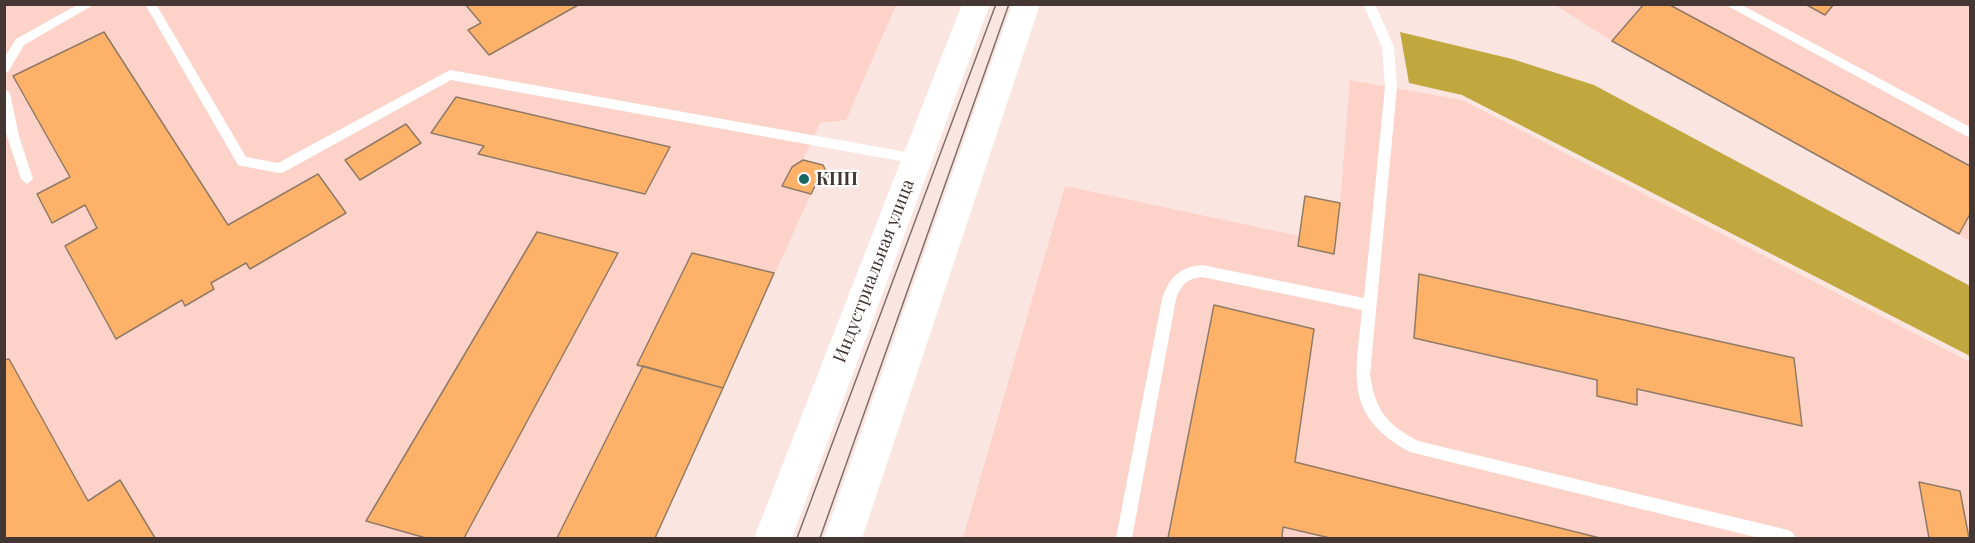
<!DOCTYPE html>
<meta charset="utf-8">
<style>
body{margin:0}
#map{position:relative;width:1975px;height:543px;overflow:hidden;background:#fae5e0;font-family:"Playfair Display",serif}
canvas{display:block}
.frame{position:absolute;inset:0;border:6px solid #433633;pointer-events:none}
</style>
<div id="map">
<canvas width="1975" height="543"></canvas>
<div class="frame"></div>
</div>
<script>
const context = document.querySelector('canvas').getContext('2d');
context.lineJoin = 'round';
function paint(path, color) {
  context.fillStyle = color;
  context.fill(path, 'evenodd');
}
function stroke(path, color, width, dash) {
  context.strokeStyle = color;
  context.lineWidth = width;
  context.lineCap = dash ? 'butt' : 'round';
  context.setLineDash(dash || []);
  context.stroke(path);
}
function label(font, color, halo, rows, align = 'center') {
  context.font = font + ' "Playfair Display",serif';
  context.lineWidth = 4.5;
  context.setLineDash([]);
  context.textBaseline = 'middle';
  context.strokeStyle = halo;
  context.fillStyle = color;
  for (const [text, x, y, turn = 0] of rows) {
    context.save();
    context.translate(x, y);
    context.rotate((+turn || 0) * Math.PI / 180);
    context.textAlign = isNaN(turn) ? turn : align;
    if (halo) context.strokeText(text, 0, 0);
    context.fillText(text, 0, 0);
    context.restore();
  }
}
paint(new Path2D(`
 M4,5H896L846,120L820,123L803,159L823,165L829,177L817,182L811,194L655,538H5Z
 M1555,5H1970V241L1612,41Z
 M1350,80L1462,100L1970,362V538H963L1065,186L1299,236L1305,196L1340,203Z`), '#fdd2c9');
paint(new Path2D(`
 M1400,32L1512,59L1594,85L1970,286V356L1462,95L1409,83Z`), '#c1a83e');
const building = new Path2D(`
 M465,4H580L489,55L468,30L481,23Z
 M1644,4H1668L1970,166V214L1959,234L1612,41Z
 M1805,4H1834L1825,15Z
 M104,32L228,225L318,174L346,213L250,269L246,263L211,283L214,289L185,306L182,300L116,339L65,246L97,228L85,205L52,223L37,194L70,177L13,76Z
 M456,97L670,147L645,194L478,154L484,146L431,133Z
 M406,124L421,143L360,180L345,160Z
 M803,160L823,165L829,177L817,182L811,194L782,186L792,167Z
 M1305,196L1340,203L1334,254L1298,246Z
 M537,232L618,253L464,538H426L366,521Z
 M692,253L774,273L723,388L637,365Z
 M1419,274L1794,358L1802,426L1637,389V405L1597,396V380L1414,338Z
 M1214,305L1314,329L1295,462L1600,538H1330L1283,527L1282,538H1168Z
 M9,359L88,501L120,480L155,538H4V360Z
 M643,366L723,388L655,538H557Z
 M1919,482L1960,491L1969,538H1929Z`);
paint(building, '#feb269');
stroke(building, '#917a66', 1.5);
paint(new Path2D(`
 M79,4H95L24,45L8,72L4,73V58L16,39Z
 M145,4H156L246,157L278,163L450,70L917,154L923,159L917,164L451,80L284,172L279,173L242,166L238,165Z
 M1363,4H1375L1394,47L1397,87L1370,375C1376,411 1385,423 1418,441L1788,530L1793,533L1796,538H1759L1410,452C1342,415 1356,375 1362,310L1202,277C1187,278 1181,285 1176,299L1132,538H1116L1162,299C1169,278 1179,267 1202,265L1364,298L1385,87L1382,47Z
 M1724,4H1740L1970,127V138Z
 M4,88L10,93L19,136L33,179L27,184L21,179L7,136L4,125Z`), '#fff');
paint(new Path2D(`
 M962,4H990L792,538H754Z
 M1012,4H1040L862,538H824Z`), '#fff');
stroke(new Path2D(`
 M797,538L996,4
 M820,538L1009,4`), '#7f6f6c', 1.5);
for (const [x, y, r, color] of [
 [804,179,6,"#196765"]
]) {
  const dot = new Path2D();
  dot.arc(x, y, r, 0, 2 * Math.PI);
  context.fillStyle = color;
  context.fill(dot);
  stroke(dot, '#fff', 2);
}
label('bold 18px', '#433633', '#fff', [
 ["КПП",816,179]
], 'left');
label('18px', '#433633', '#fff', [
 ["Индустриальная улица",874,271,-69]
]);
</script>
